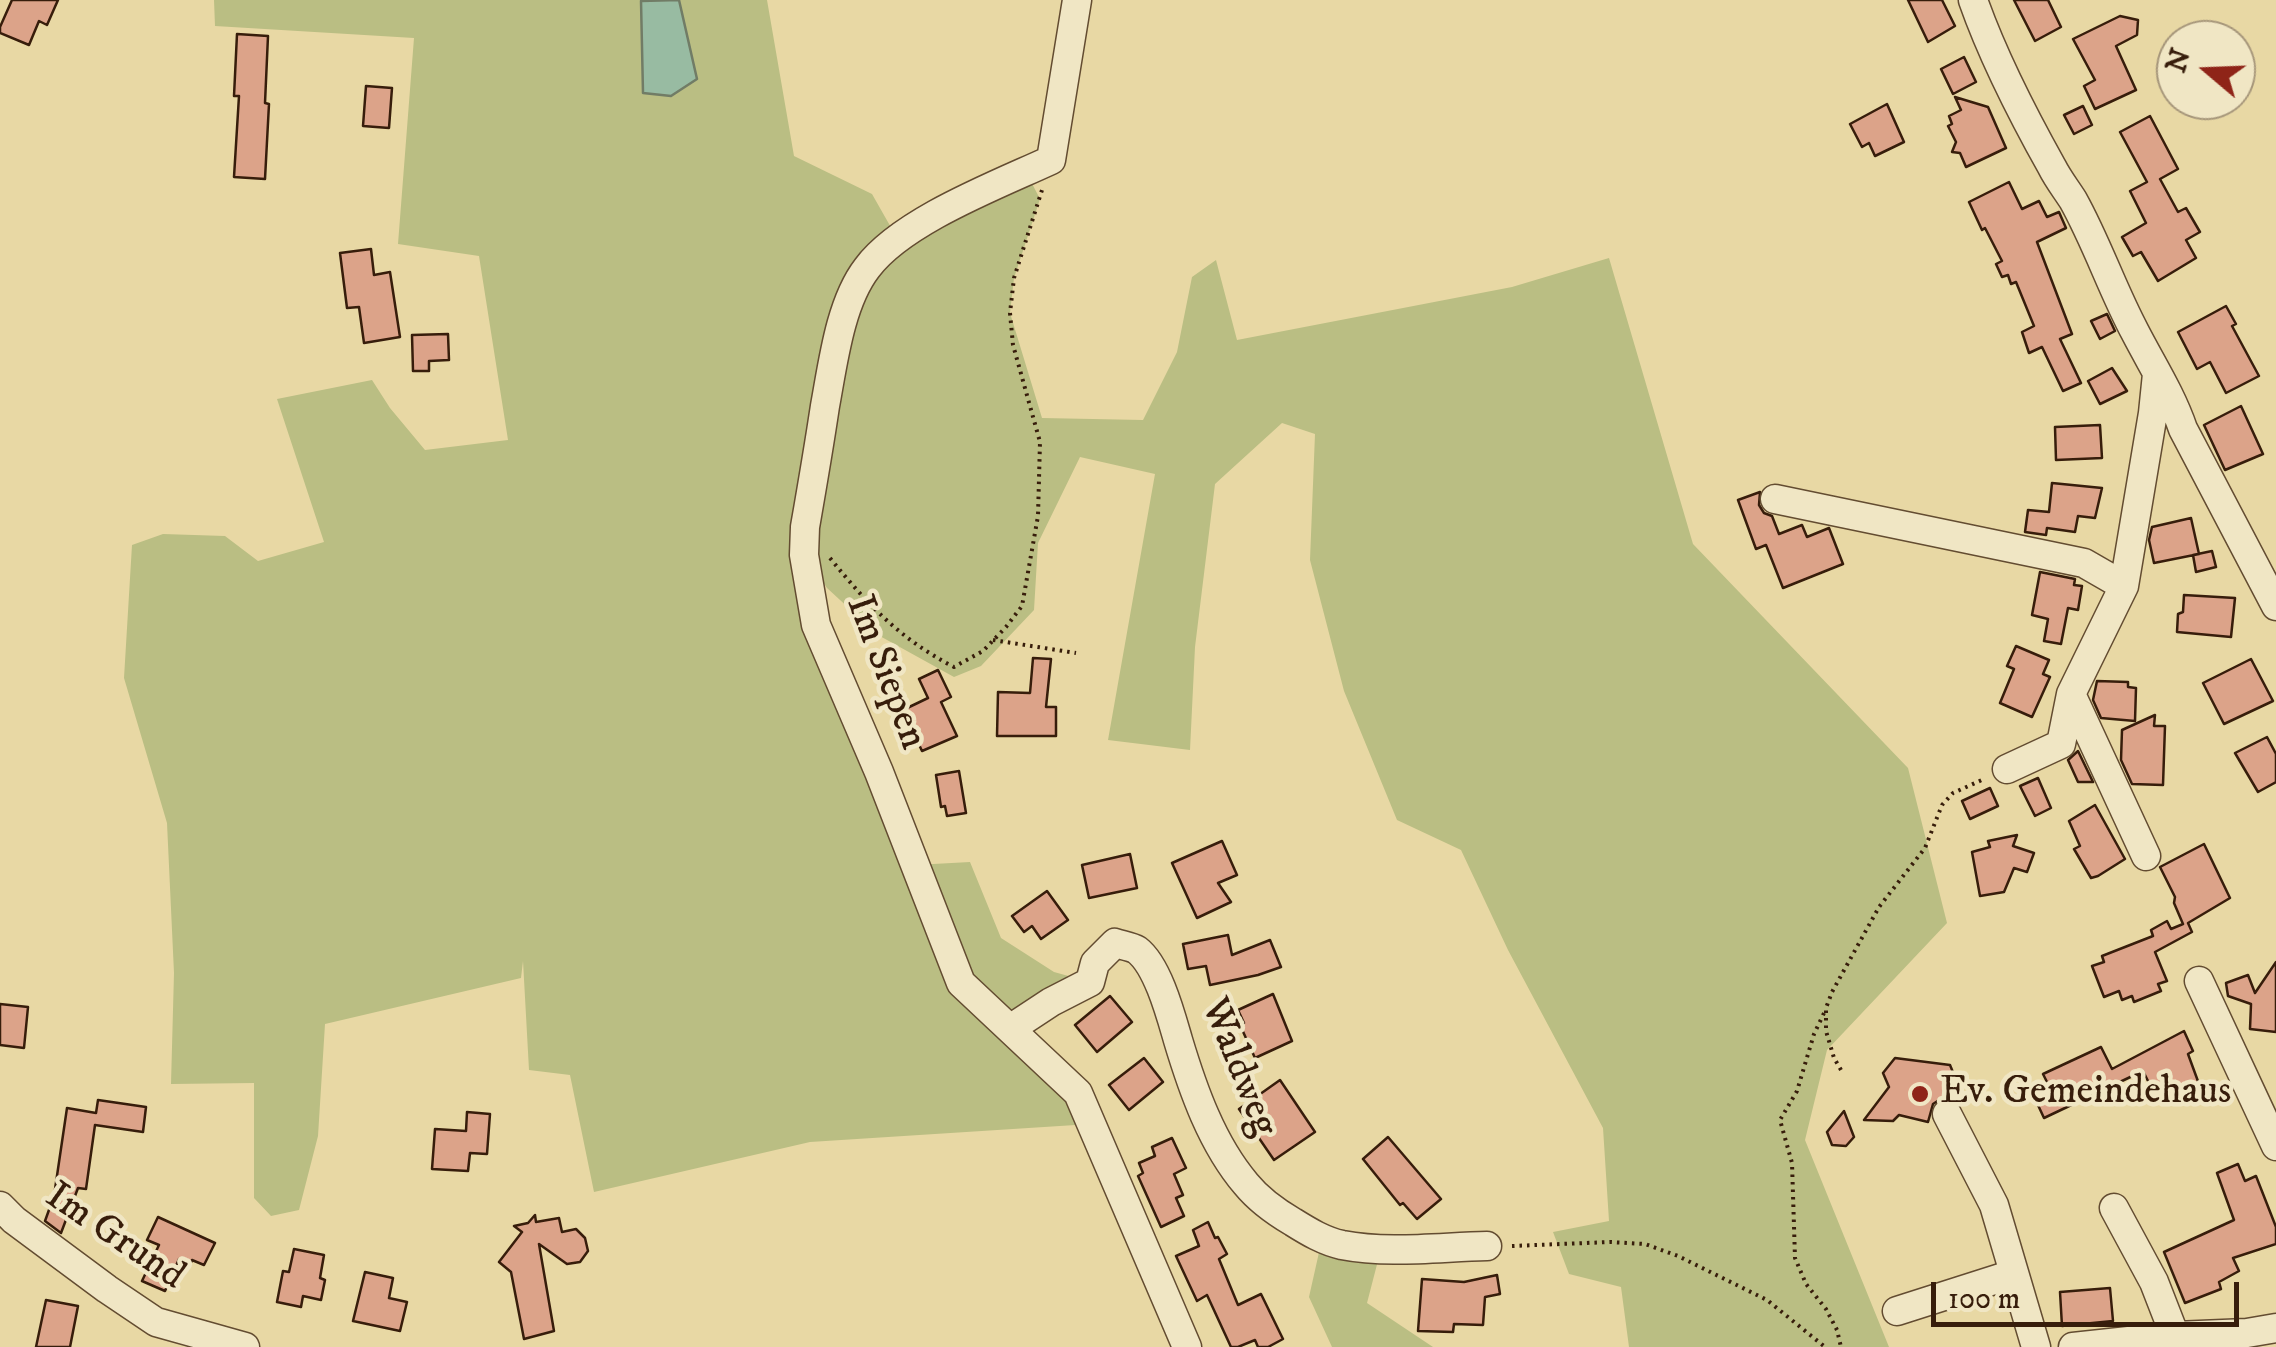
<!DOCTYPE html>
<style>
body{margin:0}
#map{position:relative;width:2276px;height:1347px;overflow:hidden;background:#e8d8a4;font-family:"IM FELL DW Pica",serif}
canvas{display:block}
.north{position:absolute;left:2156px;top:20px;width:100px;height:100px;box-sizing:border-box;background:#f0e6c4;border:2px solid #a6967a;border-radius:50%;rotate:289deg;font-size:28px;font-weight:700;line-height:40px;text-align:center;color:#371d0b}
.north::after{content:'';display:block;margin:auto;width:35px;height:45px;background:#8f2418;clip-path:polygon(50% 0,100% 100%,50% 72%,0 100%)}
.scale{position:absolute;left:1931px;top:1282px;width:308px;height:45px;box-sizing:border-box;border:5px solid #371d0b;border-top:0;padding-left:12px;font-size:30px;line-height:35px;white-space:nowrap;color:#371d0b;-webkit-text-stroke:8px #f0e6c4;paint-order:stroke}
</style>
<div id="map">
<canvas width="2276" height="1347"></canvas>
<div class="north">N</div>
<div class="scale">100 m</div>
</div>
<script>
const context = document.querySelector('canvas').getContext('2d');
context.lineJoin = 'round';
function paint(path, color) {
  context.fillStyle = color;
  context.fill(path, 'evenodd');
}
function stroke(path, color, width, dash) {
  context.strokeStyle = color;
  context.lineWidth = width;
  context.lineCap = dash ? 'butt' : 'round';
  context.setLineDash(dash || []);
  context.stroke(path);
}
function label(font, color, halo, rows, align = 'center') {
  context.font = font + ' "IM FELL DW Pica",serif';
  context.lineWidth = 9;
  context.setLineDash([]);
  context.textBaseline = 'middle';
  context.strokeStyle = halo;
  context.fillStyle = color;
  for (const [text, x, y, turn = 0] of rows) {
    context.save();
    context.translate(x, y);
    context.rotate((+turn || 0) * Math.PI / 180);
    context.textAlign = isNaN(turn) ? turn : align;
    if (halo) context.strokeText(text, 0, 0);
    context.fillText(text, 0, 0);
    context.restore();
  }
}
paint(new Path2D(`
 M214,0H767L794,156L872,194L897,238L1026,172L1040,199L1014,278L1010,313L1042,418L1143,420L1177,352L1192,277L1216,260L1237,340L1512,287L1609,258L1693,544L1908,768L1947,923L1827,1050L1805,1140L1889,1347H1629L1621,1287L1569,1274L1553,1232L1609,1221L1603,1128L1508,950L1461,850L1397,820L1344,691L1310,560L1315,434L1282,423L1215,484L1195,647L1190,750L1108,740L1155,474L1080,457L1038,543L1034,610L981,666L954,677L878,635L827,588L806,558L915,865L970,862L1001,938L1054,972L1090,982L1010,1030L1091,1124L810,1142L594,1192L570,1075L529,1070L523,961L521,978L325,1024L318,1136L299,1210L271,1216L254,1198V1083L171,1084L174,973L167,823L124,678L132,545L163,534L225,536L258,561L324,542L277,399L372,380L390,408L425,450L508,440L479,256L398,244L414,38L215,26Z
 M1322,1239L1381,1249L1367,1303L1433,1347H1332L1309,1297Z`), '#babe83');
const water = new Path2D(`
 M679,0L697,79L671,96L643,93L641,1Z`);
paint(water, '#98bba2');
stroke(water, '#717c66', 2.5);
const building = new Path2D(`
 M12,0H58L47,25L39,21L29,45L0,33V27Z
 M1908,0H1942L1955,26L1928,42Z
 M2014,0H2048L2061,27L2035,41Z
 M2120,16L2138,20L2137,35L2116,46L2136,90L2095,109L2084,86L2095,80L2073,39Z
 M237,34L268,36L265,103L269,104L265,179L234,177L239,96H234Z
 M1964,57L1976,82L1953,94L1941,69Z
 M366,86L392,88L389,128L363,126Z
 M1955,97L1988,107L2006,148L1966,167L1960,153L1952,152L1956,142L1948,126L1952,124L1949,116L1961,110Z
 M1887,104L1904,142L1875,156L1869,143L1862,147L1850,124Z
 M2083,106L2092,125L2074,134L2064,115Z
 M2150,116L2178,169L2160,179L2178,212L2186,208L2200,232L2186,240L2196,258L2158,281L2141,252L2133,256L2122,237L2146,223L2130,191L2147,182L2120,132Z
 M2009,182L2022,209L2039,201L2047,217L2059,212L2066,228L2037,242L2072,334L2060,339L2081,383L2063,391L2042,347L2029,353L2022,332L2034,326L2016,282L2011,284L2008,275L2002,277L1996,264L2002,261L1985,228L1982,230L1969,202Z
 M371,249L374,275L390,272L400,337L364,343L359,307L347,308L340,253Z
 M2226,306L2236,324L2232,326L2259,376L2226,393L2210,362L2197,369L2178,332Z
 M2107,314L2115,331L2100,339L2091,321Z
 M448,334L449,360L429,361V371H413L412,335Z
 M2112,368L2127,391L2100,404L2088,381Z
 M2241,406L2263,454L2225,470L2204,425Z
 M2100,425L2102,458L2056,460L2055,427Z
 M2052,483L2102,488L2095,518L2078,516L2075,532L2047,528L2046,535L2025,532L2028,510L2049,512Z
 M1760,492L1759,505L1764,513L1772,516L1779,534L1802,525L1807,537L1829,528L1843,564L1783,588L1766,545L1756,549L1738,500Z
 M2191,518L2199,554L2154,563L2149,540L2152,527Z
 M2212,551L2216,567L2196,572L2193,555Z
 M2040,572L2075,579L2074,585L2082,586L2078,610L2068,608L2061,644L2044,641L2048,619L2032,615Z
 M2184,595L2235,598L2231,637L2177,632L2178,614L2183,612Z
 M2016,646L2049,660L2043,674L2050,677L2032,717L2000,703L2014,669L2007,666Z
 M1033,658L1051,659L1046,707H1056V736H997L998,692L1030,693Z
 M2251,659L2273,701L2224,724L2203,683Z
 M938,670L951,697L941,702L957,736L922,751L903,710L928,698L919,679Z
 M2097,681L2128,682V687L2136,688L2135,721L2101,718L2093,700Z
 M2155,715L2154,726H2165L2163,785L2132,784L2121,760L2122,730Z
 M2267,737L2276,754V782L2258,792L2235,753Z
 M2078,751L2093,782H2078L2068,760Z
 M959,771L966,813L947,816L945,806L941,807L936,775Z
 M2038,778L2051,808L2035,816L2020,786Z
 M1990,788L1998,806L1970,819L1962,801Z
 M2095,805L2125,859L2098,876L2091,878L2074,849L2080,846L2069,821Z
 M2017,835L2013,846L2034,853L2027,872L2014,868L2004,892L1980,896L1972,852L1990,847L1988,841Z
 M1222,841L1237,875L1218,883L1231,902L1197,918L1172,863Z
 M2204,844L2230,898L2188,923L2192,932L2155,952L2167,981L2158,984L2161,991L2134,1002L2132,996L2122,1000L2119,991L2104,997L2092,966L2104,962L2102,956L2153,936L2151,930L2167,921L2171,929L2183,924L2174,903L2175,897L2160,867Z
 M1130,854L1137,888L1089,898L1082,865Z
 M1047,891L1068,920L1041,939L1032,926L1024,932L1012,916Z
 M1228,935L1232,955L1270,940L1281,967L1258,975L1210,985L1206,966L1188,969L1183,944Z
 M2276,962V1032L2250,1029L2251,1004L2228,996L2226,983L2248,975L2255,993Z
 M1273,994L1292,1041L1255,1058L1240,1025L1244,1023L1238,1010Z
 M1110,996L1132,1022L1097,1052L1075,1025Z
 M0,1004L28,1007L24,1048L0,1045Z
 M2184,1031L2193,1051L2188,1054L2199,1084L2165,1101L2156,1083L2151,1087L2143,1071L2044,1118L2031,1090L2047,1082L2043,1074L2101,1047L2112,1069Z
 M1144,1058L1163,1082L1129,1110L1109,1085Z
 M1895,1058L1950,1065L1959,1087L1933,1104L1928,1122L1899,1115L1893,1121L1864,1120L1889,1087L1883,1073Z
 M1280,1080L1315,1132L1274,1160L1239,1109Z
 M98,1100L146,1107L143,1132L95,1125L86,1189L78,1188L61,1233L45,1221L54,1196L67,1108L96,1113Z
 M1844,1111L1854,1137L1846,1146L1832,1145L1827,1132Z
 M467,1112L490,1114L487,1154L470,1153L468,1171L432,1169L435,1129L466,1131Z
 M1388,1137L1441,1199L1417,1219L1403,1203L1400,1205L1363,1159Z
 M1172,1138L1186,1168L1174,1174L1183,1195L1176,1198L1184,1216L1161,1227L1138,1176L1143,1173L1139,1163L1155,1156L1152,1147Z
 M2238,1164L2245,1181L2256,1176L2276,1227V1244L2233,1258L2239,1271L2219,1282L2221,1289L2185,1303L2164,1252L2234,1220L2217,1173Z
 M535,1215L536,1222L559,1218L562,1232L576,1229L585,1238L588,1251L580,1262L567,1264L539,1244L554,1331L524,1339L511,1272L499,1262L522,1232L514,1226L528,1223Z
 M158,1217L215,1243L204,1265L192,1260L190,1265L179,1259L165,1291L142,1281L159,1245L147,1240Z
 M1208,1222L1215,1238L1218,1237L1227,1254L1219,1259L1238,1305L1261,1294L1283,1339L1268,1347H1258L1255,1340L1238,1347H1231L1207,1295L1197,1301L1176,1256L1199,1246L1193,1230Z
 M294,1249L324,1255L320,1278L325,1280L321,1300L303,1296L301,1307L277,1302L283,1271L289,1272Z
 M365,1272L393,1278L389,1298L407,1302L400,1331L353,1321Z
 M1497,1275L1500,1294L1485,1297L1483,1325L1454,1324L1453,1332L1418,1331L1422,1279L1464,1282Z
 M2110,1288L2113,1321L2062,1326L2060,1292Z
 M46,1300L78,1306L70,1347H36Z`);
paint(building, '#dca389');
stroke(building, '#371d0b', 2.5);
const minor = new Path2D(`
 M1077,0L1051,160C997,185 902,221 867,268C840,303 833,363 825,406C819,446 812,487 805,527L804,555L816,625L879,772L961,983L1078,1093L1187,1347
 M1973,0C1992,54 2024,117 2052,167C2058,179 2066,189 2073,200C2097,243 2112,289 2135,332C2152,365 2171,394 2183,429L2276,606
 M1775,499L2084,563L2124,586
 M2071,694L2146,856
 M2007,769L2061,744L2071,694L2124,586L2153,413L2157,374
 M2199,981L2276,1146
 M1010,1029L1051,1002L1090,982L1095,963L1115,943C1121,945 1132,947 1137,950C1158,966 1171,1016 1178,1040C1193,1090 1212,1144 1246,1184C1259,1200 1276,1212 1293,1222C1309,1232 1324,1241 1342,1245C1388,1254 1440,1247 1487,1246
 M1947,1114L1994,1205L2036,1347
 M0,1206L14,1220L107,1289L156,1322L245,1347
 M2114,1208L2154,1282L2175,1336
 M1897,1311L2013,1274
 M2073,1347L2175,1336L2247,1333L2276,1328`);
stroke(minor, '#634c31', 31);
stroke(new Path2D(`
 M830,558C868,605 900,639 954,667L983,651L1006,627L1022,606L1038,516L1040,442L1013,345L1010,313L1014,278L1042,190
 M993,640L1076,653
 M1824,1013L1814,1034L1797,1091L1780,1120L1792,1163L1795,1258L1806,1284L1826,1309L1837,1330L1841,1347
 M1841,1070L1834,1058L1826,1031V1008L1832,992L1879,907L1925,848L1942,805L1953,793L1984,779
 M1512,1246L1610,1242L1645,1244L1678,1256L1767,1300L1825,1347`), '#371d0b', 4, [2.5, 5]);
stroke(minor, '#f0e6c4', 28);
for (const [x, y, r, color] of [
 [1920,1094,10,"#8f2418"]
]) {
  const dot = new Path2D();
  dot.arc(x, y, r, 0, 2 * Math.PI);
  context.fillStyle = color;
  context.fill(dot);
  stroke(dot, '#f0e6c4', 4);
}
label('40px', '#371d0b', '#f0e6c4', [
 ["Im Siepen",884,673,69],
 ["Waldweg",1237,1068,68],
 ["Im Grund",114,1238,34]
]);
label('40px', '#371d0b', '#f0e6c4', [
 ["Ev. Gemeindehaus",1940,1094]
], 'left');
</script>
